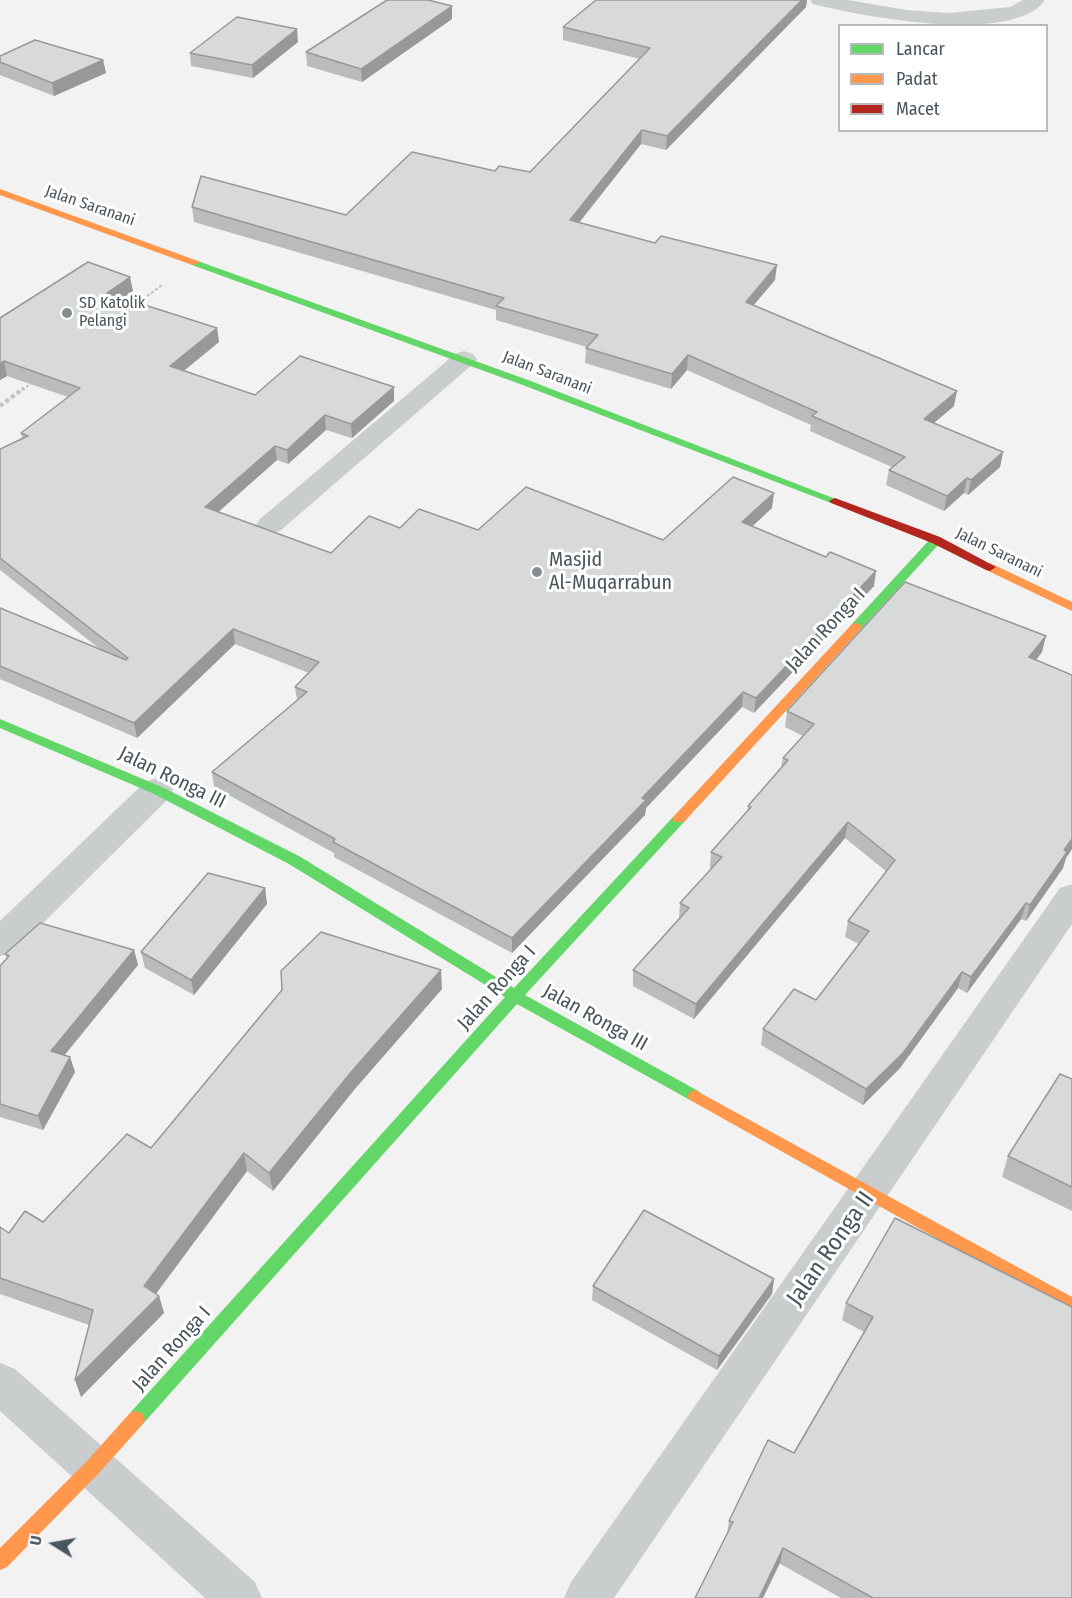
<!DOCTYPE html>
<style>
body{margin:0}
#map{position:relative;width:1072px;height:1598px;overflow:hidden;background:#f2f2f2;font-family:"Fira Sans Condensed",sans-serif}
canvas{display:block}
.legend{position:absolute;left:838px;top:24px;width:210px;height:108px;box-sizing:border-box;background:#fff;border:2px solid #b7bbbe;margin:0;padding:8px 10px;list-style:none;font-size:18px;color:#4a565d}
.legend li{display:flex;align-items:center;gap:12px;height:30px}
.legend b{width:30px;border:2px solid #b7bbbe}
.north{position:absolute;left:24px;top:1514px;width:60px;height:60px;-webkit-text-stroke:4px #fff;paint-order:stroke;rotate:281deg;font-size:16px;font-weight:700;line-height:24px;text-align:center;color:#4a565d}
.north::after{content:'';display:block;margin:auto;width:21px;height:27px;background:#4a565d;clip-path:polygon(50% 0,100% 100%,50% 72%,0 100%)}
</style>
<div id="map">
<canvas width="1072" height="1598"></canvas>
<ul class="legend">
<li><b style="height:8px;background:#63d668"></b>Lancar</li>
<li><b style="height:8px;background:#ff974d"></b>Padat</li>
<li><b style="height:8px;background:#b3261e"></b>Macet</li>
</ul>
<div class="north">U</div>
</div>
<script>
const context = document.querySelector('canvas').getContext('2d');
context.lineJoin = 'round';
function stroke(path, color, width, dash) {
  context.strokeStyle = color;
  context.lineWidth = width;
  context.lineCap = dash ? 'butt' : 'round';
  context.setLineDash(dash || []);
  context.stroke(path);
}
function paint(path, color) {
  context.fillStyle = color;
  context.fill(path, 'evenodd');
}
function label(font, color, halo, rows, align = 'center') {
  context.font = font + ' "Fira Sans Condensed",sans-serif';
  context.lineWidth = 6;
  context.setLineDash([]);
  context.textBaseline = 'middle';
  context.strokeStyle = halo;
  context.fillStyle = color;
  for (const [text, x, y, turn = 0] of rows) {
    context.save();
    context.translate(x, y);
    context.rotate((+turn || 0) * Math.PI / 180);
    context.textAlign = isNaN(turn) ? turn : align;
    if (halo) context.strokeText(text, 0, 0);
    context.fillText(text, 0, 0);
    context.restore();
  }
}
stroke(new Path2D(`
 M135,305L162,285
 M22,390L33,382`), '#bac4c0', 2, [3, 2]);
stroke(new Path2D(`
 M0,406L24,388`), '#bac4c0', 4, [4, 3]);
paint(new Path2D(`
 M810,0H848L906,10L949,13L1010,7L1023,0H1045C1013,46 860,16 813,4Z
 M464,351L473,354L477,359L473,364L280,531L270,534L260,531L256,525L260,519L455,354Z
 M157,778L169,782L173,790L169,798L13,953L0,956V921L145,782Z
 M1072,884V924L614,1598H564L571,1582L1060,888Z
 M0,1363L15,1369L255,1582L262,1598H205L0,1411Z`), '#cacdcd');
paint(new Path2D(`
 M195,260L528,380L841,501L839,503H831L520,384L192,265V261Z
 M936,536L942,540L940,543L860,630H852L850,627L852,624L932,537Z
 M0,719L162,787L299,856L514,988L674,816H684L686,819L684,822L525,995L700,1092L703,1096L700,1100L695,1102L690,1100L517,1004L142,1425L136,1427L130,1425L127,1419L130,1413L505,997L289,864L152,793L0,728Z`), '#63d668');
paint(new Path2D(`
 M0,189L198,261L200,263L192,265L0,195Z
 M990,563L1072,602V611L986,570L984,567Z
 M856,623L860,624L862,627L860,630L684,822H674L672,819L674,816L852,624Z
 M695,1090L1072,1297V1314L690,1100L687,1096L690,1092Z
 M136,1411L142,1413L145,1419L142,1425L99,1473L7,1567L0,1570V1548L87,1461L130,1413Z`), '#ff974d');
paint(new Path2D(`
 M835,498L940,537L996,567L990,571L986,570L932,543L831,503L829,501Z`), '#b3261e');
paint(new Path2D(`
 M596,0H807L806,7L666,150L641,144L579,223L775,280L754,305L954,406L934,423L1003,452L1000,467L968,495L964,493L944,511L886,485L889,470L892,467L810,431L811,425L687,370L671,389L585,363L586,348L587,347L496,320V310L194,222L192,207L346,215L495,171L530,172L640,59L563,40V27Z
 M452,19L362,82L307,66L306,52Z
 M298,42L253,78L191,66L190,53Z
 M0,56L103,60L106,73L54,96L0,75Z
 M133,291L123,298L217,328L219,342L184,371L255,395L394,387V401L352,438L326,430L288,464L277,460L218,512L331,553L400,528L478,530L663,540L772,508L752,526L874,586L754,713L742,707L646,808L645,815L512,953L334,857V853L214,787L212,772L297,700L295,687L309,673L235,644L137,738L0,679V608L101,650L0,570V449L22,438L21,433L68,397L7,376L0,380V318Z
 M1042,652L1036,660L1072,675V849L1066,858L1063,868L1026,921L1021,919L967,993L958,988L900,1068L863,1105L761,1045L763,1029L816,1000L859,944L845,937L848,921L887,872L845,838L694,1019L633,986V970L679,918L680,903L712,869L710,868L711,852L747,812L748,806L781,768L783,758L803,736L785,727L787,711Z
 M265,888L267,904L194,995L145,968L141,952Z
 M134,950L138,965L65,1055L70,1057L75,1072L43,1130L0,1117V966L7,959L5,954Z
 M442,989L354,1090L273,1191L247,1171L156,1294L159,1296L164,1313L81,1397L89,1325L0,1294V1227L9,1233L43,1222L151,1148Z
 M1072,1079V1211L1002,1177L1008,1156Z
 M774,1279L772,1294L717,1370L592,1300L593,1286Z
 M846,1303L1072,1307V1598H841L727,1534L729,1521L794,1453L864,1332L842,1320Z`), '#babbbb');
paint(new Path2D(`
 M802,0H807L806,7L666,150L667,136Z
 M452,6V19L362,82L361,69Z
 M297,29L298,42L253,78L252,65Z
 M103,60L106,73L54,96L52,83Z
 M642,130L641,144L570,234V220Z
 M777,265L775,280L744,316L746,302Z
 M130,277L133,291L109,307L107,293Z
 M217,328L219,342L172,380L170,366Z
 M688,355L687,370L671,389L672,374Z
 M4,361L7,376L0,380V364Z
 M394,387V401L352,438L351,424Z
 M957,391L954,406L921,434L924,419Z
 M325,415L326,430L288,464L287,450Z
 M275,446L277,460L207,522L205,507Z
 M1003,452L1000,467L968,495L971,480Z
 M967,478L964,493L944,511L947,496Z
 M774,493L772,508L741,537L742,522Z
 M876,571L874,586L754,713L756,698Z
 M233,629L235,644L137,738L134,723Z
 M1046,636L1042,652L1026,673L1029,657Z
 M743,692L742,707L646,808L645,815L512,953V938L642,798Z
 M848,822L845,838L694,1019L696,1004Z
 M1072,839V849L1066,858L1063,868L1026,921L1030,905Z
 M265,888L267,904L194,995L191,980Z
 M1026,903L1021,919L967,993L971,977Z
 M134,950L138,965L55,1066L51,1051Z
 M441,970L442,989L354,1090L273,1191L269,1173L352,1071Z
 M962,972L958,988L900,1068L863,1105L866,1089Z
 M70,1057L75,1072L43,1130L38,1116Z
 M244,1153L247,1171L148,1304L144,1286Z
 M774,1279L772,1294L717,1370L719,1356Z
 M159,1296L164,1313L81,1397L75,1380Z
 M783,1548L780,1563L763,1598H759Z`), '#979999');
const building = new Path2D(`
 M387,0H428L452,6L361,69L306,52Z
 M596,0H802L667,136L642,130L570,220L655,243L661,236L777,265L746,302L957,391L924,419L1003,452L971,480L967,478L947,496L889,470L905,457L812,416L817,412L688,355L672,374L586,348L598,335L496,306L504,298L192,207L201,176L346,215L412,152L495,171L499,166L530,172L650,48L563,27Z
 M237,17L297,29L252,65L190,53Z
 M35,40L103,60L52,83L0,62V56Z
 M88,262L130,277L107,293L217,328L170,366L255,395L300,356L394,387L351,424L325,415L287,450L275,446L205,507L331,553L369,516L400,528L419,509L478,530L526,487L663,540L733,477L774,493L742,522L826,557L830,552L876,571L756,698L743,692L642,798L646,800L512,938L333,842L335,839L212,772L307,692L295,687L319,662L233,629L134,723L0,666V608L126,660L128,658L0,558V449L28,436L21,433L80,388L4,361L0,364V318Z
 M905,582L1046,636L1029,657L1072,675V839L1064,850L1067,852L1030,905L1026,903L971,977L962,972L903,1053L866,1089L763,1029L794,989L816,1000L869,931L848,921L895,860L848,822L696,1004L633,970L689,908L680,903L722,857L711,852L751,807L748,806L788,760L783,758L814,724L787,711Z
 M208,873L265,888L191,980L141,952Z
 M40,923L134,950L51,1051L70,1057L38,1116L0,1104V966L9,956L5,954Z
 M321,932L441,970L352,1071L269,1173L244,1153L144,1286L159,1296L75,1380L93,1310L0,1278V1227L9,1233L25,1211L43,1222L127,1134L151,1148L282,990L281,971Z
 M1060,1074L1072,1079V1187L1008,1156Z
 M644,1210L774,1279L719,1356L593,1286Z
 M895,1218L1072,1307V1598H873L783,1548L759,1598H695L733,1522L729,1521L768,1440L794,1453L873,1317L846,1303Z`);
paint(building, '#d8dada');
stroke(building, '#979999', 1.5);
for (const [x, y, r, color] of [
 [67,313,6,"#858d91"],
 [537,572,6,"#858d91"]
]) {
  const dot = new Path2D();
  dot.arc(x, y, r, 0, 2 * Math.PI);
  context.fillStyle = color;
  context.fill(dot);
  stroke(dot, '#fff', 2);
}
label('16px', '#4a565d', '#fff', [
 ["Jalan Saranani",90,206,19],
 ["Jalan Saranani",547,373,21],
 ["Jalan Saranani",999,553,26]
]);
label('16px', '#4a565d', '#fff', [
 ["SD Katolik",79,304],
 ["Pelangi",79,322]
], 'left');
label('20px', '#4a565d', '#fff', [
 ["Masjid",549,560],
 ["Al-Muqarrabun",549,583]
], 'left');
label('20px', '#4a565d', '#fff', [
 ["Jalan Ronga I",826,630,-47],
 ["Jalan Ronga III",172,778,26],
 ["Jalan Ronga I",497,988,-48],
 ["Jalan Ronga III",595,1018,29],
 ["Jalan Ronga I",172,1349,-48]
]);
label('24px', '#4a565d', '#fff', [
 ["Jalan Ronga II",831,1249,-55]
]);
</script>
